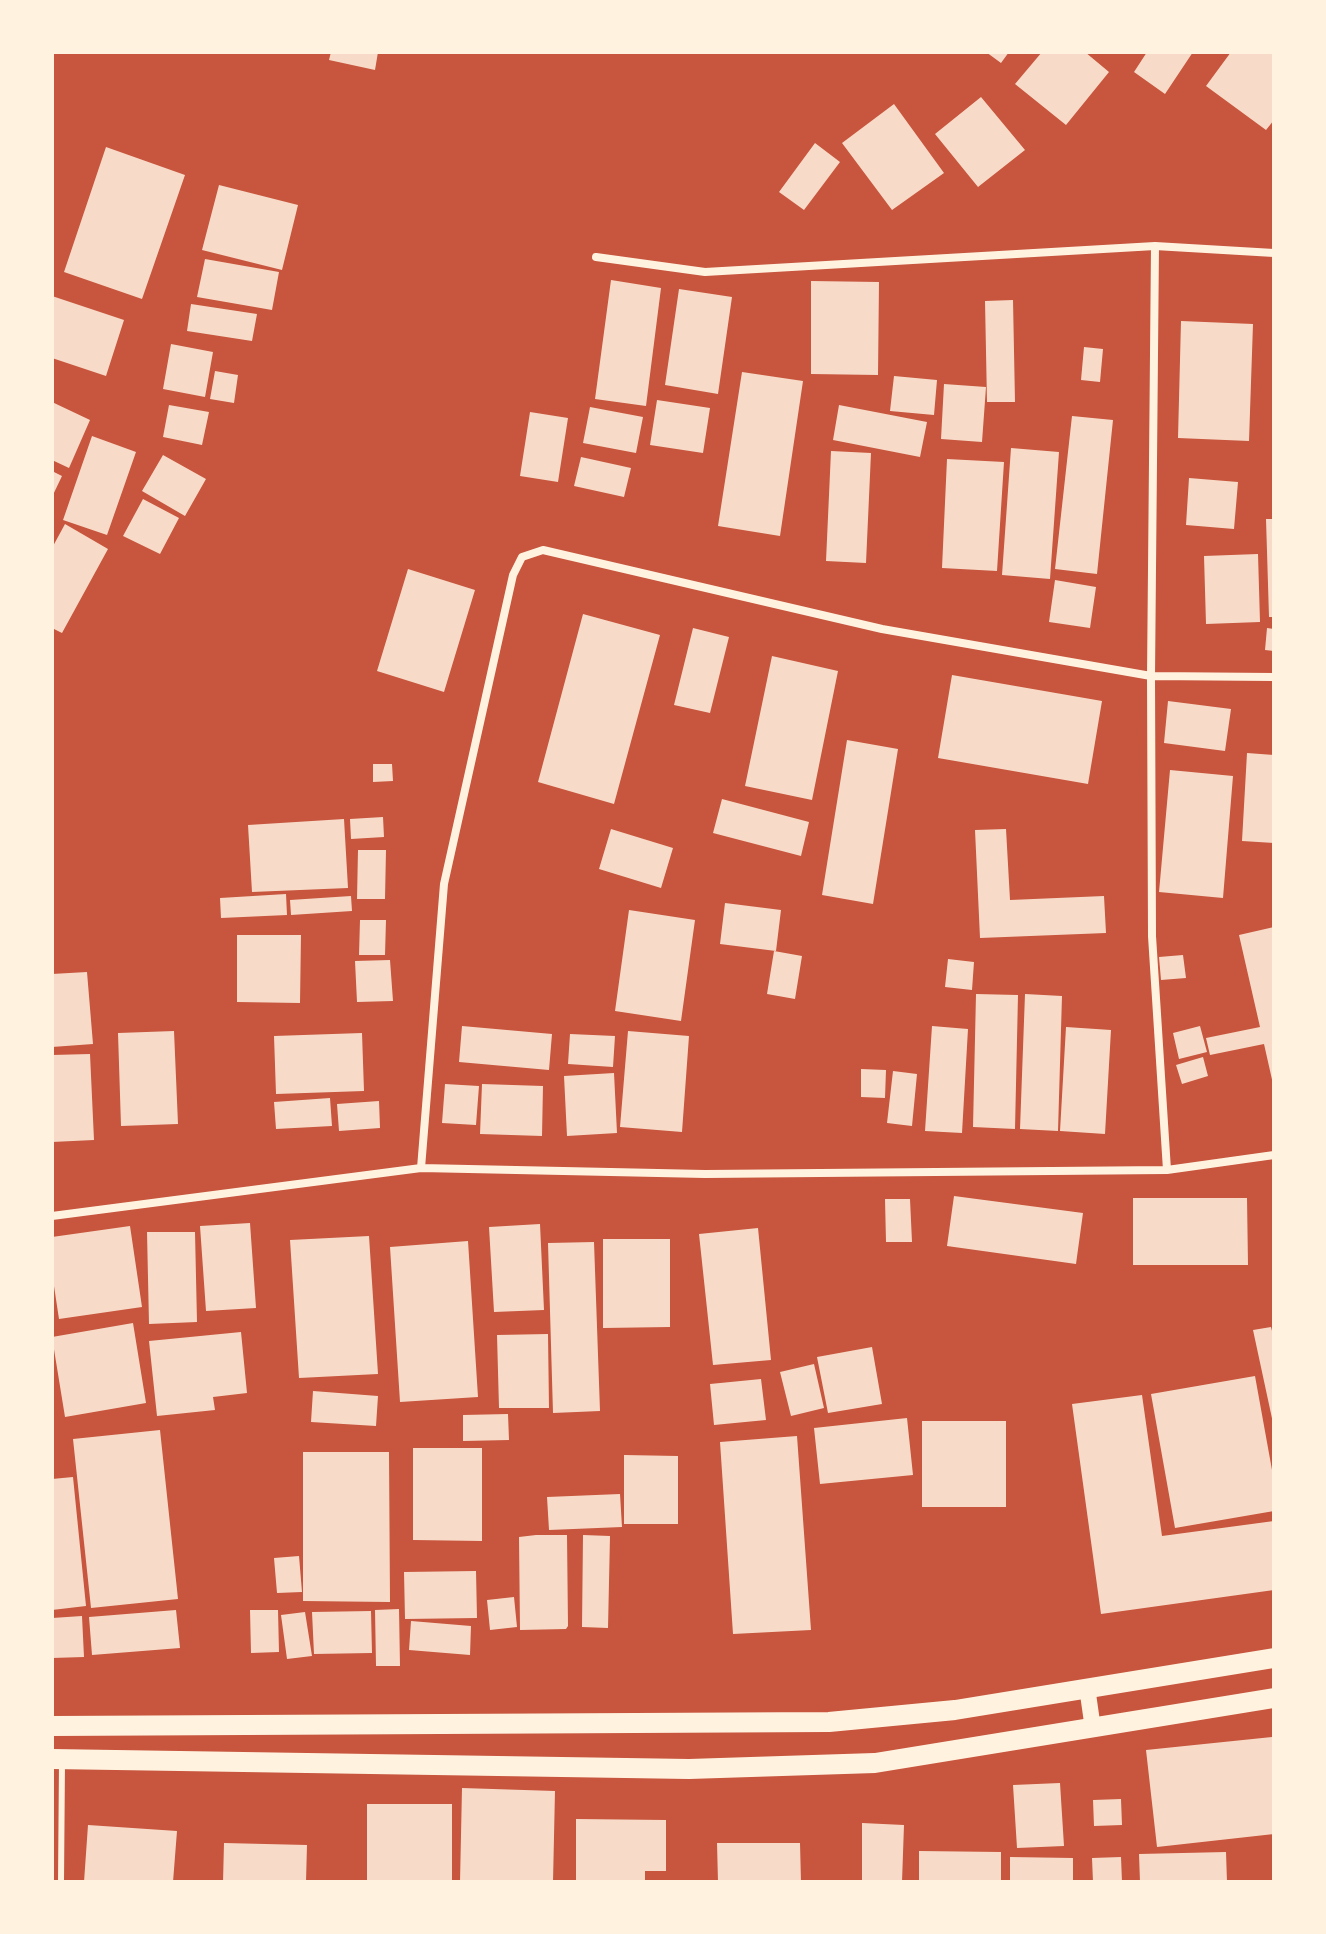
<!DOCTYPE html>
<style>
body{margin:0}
#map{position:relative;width:1326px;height:1934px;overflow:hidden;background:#c8553d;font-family:Lato,sans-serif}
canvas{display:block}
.frame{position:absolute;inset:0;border:54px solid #fff3e0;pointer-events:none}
</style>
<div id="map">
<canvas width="1326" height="1934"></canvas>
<div class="frame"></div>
</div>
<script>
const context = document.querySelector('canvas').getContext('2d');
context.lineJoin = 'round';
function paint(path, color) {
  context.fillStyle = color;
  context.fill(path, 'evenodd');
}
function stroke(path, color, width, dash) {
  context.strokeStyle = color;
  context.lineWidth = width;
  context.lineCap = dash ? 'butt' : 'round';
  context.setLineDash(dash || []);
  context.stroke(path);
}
paint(new Path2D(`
 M331,52H378L375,70L329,60Z
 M986,52H1009L1001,63Z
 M1042,52H1085L1109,72L1066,125L1015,84Z
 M1147,52H1193L1165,94L1134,72Z
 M1231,52H1274V120L1266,130L1206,86Z
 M981,97L1025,150L978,187L935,134Z
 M894,104L944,173L892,210L842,143Z
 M815,143L840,162L804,210L779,192Z
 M106,147L185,175L142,299L64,272Z
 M219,185L298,205L282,270L202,250Z
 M205,259L279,272L272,310L197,297Z
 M611,280L661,288L646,406L595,399Z
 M811,281L879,282L878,375L811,374Z
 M679,289L732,297L718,394L665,385Z
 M52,296L124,320L106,376L52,358Z
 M1013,300L1015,402H987L985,301Z
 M191,304L257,314L252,341L187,331Z
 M1181,321L1253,324L1249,441L1178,438Z
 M171,344L213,352L205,397L163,389Z
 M1084,347L1103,349L1100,382L1081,380Z
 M215,371L238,375L234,403L210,399Z
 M742,372L803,381L780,536L718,526Z
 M894,376L937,380L934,415L890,411Z
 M944,384L986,387L982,442L941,439Z
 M657,400L710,408L703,453L650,445Z
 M52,402L90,420L69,468L52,460Z
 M169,405L209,412L202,445L163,437Z
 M839,405L927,422L920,457L833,440Z
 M590,407L643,417L636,453L583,443Z
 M530,412L568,418L558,482L520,476Z
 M1072,416L1113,420L1097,574L1055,569Z
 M92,436L136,452L107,535L63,520Z
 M1011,448L1059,452L1050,579L1002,575Z
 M831,451L871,453L866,563L826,561Z
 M163,455L206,479L185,516L142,491Z
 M581,457L631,468L624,497L574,486Z
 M947,459L1004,462L997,571L942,568Z
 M52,471L62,476L52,497Z
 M1189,478L1238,482L1234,529L1186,525Z
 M143,499L179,518L160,554L123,536Z
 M1266,519H1274V617H1269Z
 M65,524L108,549L62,633L52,628V548Z
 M1258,554L1260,622L1206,624L1204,556Z
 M408,569L475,590L444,692L377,671Z
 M1055,580L1096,587L1090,628L1049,622Z
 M583,614L660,635L614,804L538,782Z
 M693,628L729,637L710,713L674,705Z
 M1267,628L1274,629V651L1265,650Z
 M772,656L838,671L812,800L745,786Z
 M952,675L1102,701L1088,784L938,758Z
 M1168,701L1231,709L1225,751L1164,743Z
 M847,740L898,749L873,904L822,895Z
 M1247,753L1274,755V843L1242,841Z
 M373,764H392L393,781L373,782Z
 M1170,770L1233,776L1223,898L1159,892Z
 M722,799L809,822L801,856L713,833Z
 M383,817L384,837L351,839L350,819Z
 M344,819L348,888L252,892L248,825Z
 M611,829L673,848L661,888L599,869Z
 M1006,829L1010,900L1104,896L1106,933L980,938L975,830Z
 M358,850H386L385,899H357Z
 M286,894L287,915L221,918L220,898Z
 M351,896L352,911L291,915L290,900Z
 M725,903L781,910L776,951L720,944Z
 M629,910L695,920L681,1021L615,1011Z
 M360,920H386L385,955H359Z
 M1274,927V1084H1273L1264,1044L1210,1055L1206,1038L1260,1027L1239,935Z
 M237,935H301L300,1003L237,1002Z
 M774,951L802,956L795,999L767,994Z
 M1183,955L1186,978L1161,980L1159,957Z
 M948,959L974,962L972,990L945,987Z
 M390,960L393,1001L357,1002L355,961Z
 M87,972L93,1044L52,1047V974Z
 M976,994L1018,995L1015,1129L973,1127Z
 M1025,994L1062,996L1058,1131L1020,1129Z
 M462,1026L552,1034L549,1070L459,1062Z
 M932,1026L968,1029L962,1133L925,1131Z
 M1200,1026L1207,1052L1179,1059L1173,1033Z
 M1066,1027L1111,1030L1105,1134L1060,1131Z
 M174,1031L178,1124L121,1126L118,1033Z
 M628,1031L689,1036L682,1132L620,1127Z
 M362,1033L364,1091L276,1094L274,1036Z
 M570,1034L615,1036L613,1067L568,1064Z
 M90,1054L94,1140L52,1142V1055Z
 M1203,1057L1208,1076L1182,1084L1176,1065Z
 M861,1069L886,1070L885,1098L861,1097Z
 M893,1071L917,1074L912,1126L887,1123Z
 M614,1073L617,1133L567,1136L564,1076Z
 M445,1084L479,1086L476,1125L442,1123Z
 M482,1084L543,1086L542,1136L480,1134Z
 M330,1098L332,1126L276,1129L274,1102Z
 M379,1101L380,1128L339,1131L337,1104Z
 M954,1196L1083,1213L1076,1264L947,1246Z
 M1133,1198H1247L1248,1265H1133Z
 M885,1199H910L912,1242H886Z
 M250,1223L256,1308L206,1311L200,1226Z
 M540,1224L544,1310L494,1312L489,1227Z
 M130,1226L142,1307L59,1319L52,1273V1237Z
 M758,1228L771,1360L713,1365L699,1234Z
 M147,1232H195L197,1322L149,1324Z
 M369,1236L378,1374L299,1378L290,1240Z
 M603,1239H670V1327L603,1328Z
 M468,1241L478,1397L400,1402L390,1247Z
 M594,1242L600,1411L553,1413L548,1243Z
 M133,1323L146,1403L65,1417L52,1337Z
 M1271,1327L1274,1339L1273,1423L1253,1330Z
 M241,1332L247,1393L213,1397L215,1410L157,1416L149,1341Z
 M548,1334L549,1408H499L497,1335Z
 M872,1347L882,1404L828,1413L817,1357Z
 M814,1364L824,1408L791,1416L780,1372Z
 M1255,1376L1274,1481V1511L1175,1528L1151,1394Z
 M761,1379L766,1420L714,1425L710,1384Z
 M313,1391L378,1396L376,1426L311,1422Z
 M1142,1395L1162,1536L1274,1521V1590L1101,1614L1072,1404Z
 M508,1414L509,1440L463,1441V1415Z
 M907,1418L913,1475L820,1484L814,1428Z
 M922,1421H1006V1507H922Z
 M160,1430L178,1599L91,1608L73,1439Z
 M797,1436L811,1630L733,1634L720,1442Z
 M413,1448H482V1541L413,1540Z
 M303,1452H389L390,1602L303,1601Z
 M624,1455L678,1456V1524H624Z
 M73,1477L86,1606L52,1610V1479Z
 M620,1494L622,1527L549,1530L547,1497Z
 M536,1535H567L568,1626L566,1629L520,1630L519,1537Z
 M583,1535L610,1536L608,1628L582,1627Z
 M299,1556L302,1592L277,1593L274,1558Z
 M476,1571L477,1618L405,1619L404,1572Z
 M514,1597L517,1627L490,1630L487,1600Z
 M399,1609L400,1666H376L375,1610Z
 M176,1610L180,1648L92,1655L89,1617Z
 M250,1610H278L279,1652L251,1653Z
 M371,1611L372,1653L314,1654L312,1612Z
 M305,1612L312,1656L287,1659L281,1615Z
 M82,1616L84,1657L52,1658V1618Z
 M411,1621L471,1626L470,1655L409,1650Z
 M1272,1737L1274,1834L1157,1847L1146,1750Z
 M1060,1783L1064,1846L1017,1848L1013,1785Z
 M462,1788L555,1791L553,1882H460Z
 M1121,1799L1122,1825L1094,1826L1093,1800Z
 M367,1804H452V1882H367Z
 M576,1819L666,1820V1871H645V1882H576Z
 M862,1823L904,1825L902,1882H862Z
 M88,1825L177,1831L173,1882H84Z
 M224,1843L307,1845L306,1882H223Z
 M717,1843H800L801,1882H718Z
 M919,1851L1001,1852V1882H919Z
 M1226,1852L1227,1882H1140L1139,1854Z
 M1010,1857L1073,1858V1882H1010Z
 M1121,1857L1122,1882H1093L1092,1858Z`), '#f7dbc8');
stroke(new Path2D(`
 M61,1882L62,1762`), '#fff3e0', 6);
stroke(new Path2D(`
 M1155,246L1151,676L1152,936L1167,1170
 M596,257L705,272L1155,246L1274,253
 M421,1168L444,884L513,575L522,557L543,550L882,629L1151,676L1274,677
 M52,1216L421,1168L705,1174L1167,1170L1274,1155`), '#fff3e0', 8);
stroke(new Path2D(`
 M1087,1687L1093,1729`), '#fff3e0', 16);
stroke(new Path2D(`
 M52,1726L829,1722L955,1710L1274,1658
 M52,1759L689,1769L875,1763L1274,1698`), '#fff3e0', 20);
</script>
